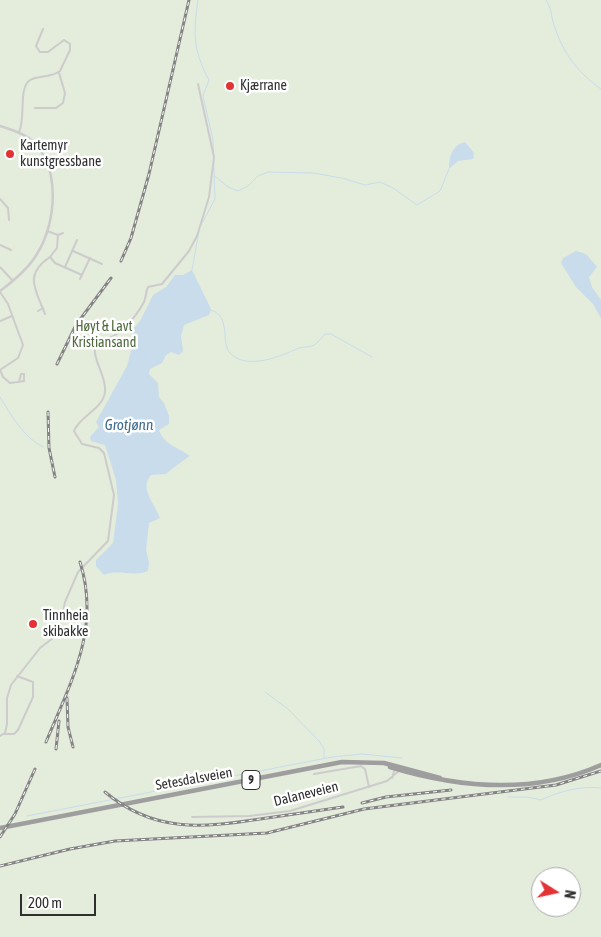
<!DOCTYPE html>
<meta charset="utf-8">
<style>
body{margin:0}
#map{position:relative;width:601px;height:937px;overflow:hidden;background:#fff;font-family:"Asap Condensed",sans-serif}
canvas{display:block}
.north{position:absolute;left:531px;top:867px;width:50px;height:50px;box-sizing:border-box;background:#fff;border:1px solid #acacac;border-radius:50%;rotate:100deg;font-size:14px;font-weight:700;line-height:20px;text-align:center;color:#2f2f2f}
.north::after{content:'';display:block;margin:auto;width:18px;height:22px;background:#e33334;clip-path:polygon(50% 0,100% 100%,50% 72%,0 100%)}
.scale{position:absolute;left:20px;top:894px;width:76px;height:22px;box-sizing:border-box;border:2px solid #2f2f2f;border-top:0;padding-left:6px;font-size:15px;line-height:18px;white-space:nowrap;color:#2f2f2f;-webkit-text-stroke:4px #fff;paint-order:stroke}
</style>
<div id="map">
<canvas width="601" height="937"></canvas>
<div class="north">N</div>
<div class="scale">200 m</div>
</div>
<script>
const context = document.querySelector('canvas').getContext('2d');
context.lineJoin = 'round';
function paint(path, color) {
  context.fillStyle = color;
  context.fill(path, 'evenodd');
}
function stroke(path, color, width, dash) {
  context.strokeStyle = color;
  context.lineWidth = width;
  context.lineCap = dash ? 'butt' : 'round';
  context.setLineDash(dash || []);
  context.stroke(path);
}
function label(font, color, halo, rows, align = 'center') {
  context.font = font + ' "Asap Condensed",sans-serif';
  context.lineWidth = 5;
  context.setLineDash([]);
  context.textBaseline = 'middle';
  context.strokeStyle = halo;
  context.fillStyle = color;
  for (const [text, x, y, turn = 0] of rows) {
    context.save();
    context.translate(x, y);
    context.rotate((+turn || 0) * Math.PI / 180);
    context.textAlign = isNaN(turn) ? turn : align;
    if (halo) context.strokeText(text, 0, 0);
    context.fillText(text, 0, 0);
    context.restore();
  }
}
paint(new Path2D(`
 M0,0H601V937H0ZM541,877H571V907H541Z`), '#e4ecdc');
paint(new Path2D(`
 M465,142L474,153L473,159L458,161L449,169C449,157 452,145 465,142Z
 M576,251L586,254L597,267L589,277L592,287L601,300V318L593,304L576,287L561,263L563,258Z
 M192,270L211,309L209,315L184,325L181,336L183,351L179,355L171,352L166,355L162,363L150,369L149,374L158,383L159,397L164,403L169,416V424L159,430C164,445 178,447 190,456C188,457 169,471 166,474L151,475C139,488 155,504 160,518L149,523L146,550L149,562L148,571C133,577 118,569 104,575L96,566V560L113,543L118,504L116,480L105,445L91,441L90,437L99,427L96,422L127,366L132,347V330L140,321L153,295L166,287L175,275H183Z`), '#c9dceb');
stroke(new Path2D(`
 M198,0C193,34 193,50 209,80L203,96L213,140L215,199L201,225
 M546,0C552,9 551,16 554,25C563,53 577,72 601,89
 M215,176L228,187L238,191L248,186L258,176L268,172L313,173L342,178L365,185L380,182L393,188L417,205L440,191L449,169
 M192,270L199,231
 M210,310C232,315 220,342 230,353C247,371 281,356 299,348C303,347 310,347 314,345C318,343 322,337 325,334H331L372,357
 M0,397C11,415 23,437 43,447
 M265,692L288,709L319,741L324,749V758
 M508,797H527L541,800C557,792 583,785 601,788
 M27,816L332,757L362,754L402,758`), '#c9dceb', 1);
stroke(new Path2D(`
 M35,108H56L63,103L65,93L59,73
 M19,132C26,118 18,88 30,80C39,75 51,78 60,71L70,50V44L64,40L48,52H40L36,46L43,29
 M0,199L8,208L9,220
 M47,231L58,235L63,233
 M58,235L57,248L50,257L55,263L82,275
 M0,245L11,250
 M73,251L102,264
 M0,267L13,281
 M65,267L77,240
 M80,279L90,258
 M0,292L8,304L23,345L18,358L0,370
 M38,311L43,308
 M45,314C36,290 23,275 50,257
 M0,321L12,316
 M0,370L3,377L10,383L24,381V374H21L19,382
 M4,734H14L18,730L33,697V682L17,676
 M0,736L5,733L7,724V698L11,685L40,648L53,638L61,622L65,602L78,572L108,541L114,495L104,453L99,448L82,444L74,431C80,416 103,409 105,392C107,375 90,358 96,342L101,338C117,342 137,315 144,302C146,297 146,291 148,287L162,284L189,251L197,236L209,197L214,157L198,84
 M314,774L361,766L365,769L369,787
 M392,778L395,768
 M192,817L249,816L290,811L387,781L400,770`), '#ccc', 2);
stroke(new Path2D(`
 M0,126C11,130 22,132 31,140C61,166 57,222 37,254C28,269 15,280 0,291`), '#ccc', 2.5);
stroke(new Path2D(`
 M390,767C459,788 533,795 601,765
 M0,828L342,762L384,763L440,778`), '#9e9e9e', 4.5);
const rail = new Path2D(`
 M121,261L131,238L149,174L189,0
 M57,364L76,325L111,278
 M48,412L49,448L55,477
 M67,698L68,727L73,747
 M46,742C71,682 101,628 80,562
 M56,749L59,721
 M105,792C154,833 202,828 260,819C288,815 315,811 343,807
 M362,803L386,797L451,790
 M0,837L15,814L35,769
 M0,866L70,849L115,841L267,833L364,809L556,785L601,771`);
stroke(rail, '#848484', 3);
stroke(rail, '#fff', 1, [4]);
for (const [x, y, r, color] of [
 [230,86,5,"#e33334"],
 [10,154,5,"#e33334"],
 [33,624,5,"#e33334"]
]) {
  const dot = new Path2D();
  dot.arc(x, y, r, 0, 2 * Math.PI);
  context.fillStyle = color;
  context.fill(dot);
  stroke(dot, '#fff', 2);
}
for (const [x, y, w] of [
 [251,780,18]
]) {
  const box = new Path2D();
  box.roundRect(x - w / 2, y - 9.5, w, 19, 4);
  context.fillStyle = '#fff';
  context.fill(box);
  stroke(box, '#2f2f2f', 1);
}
label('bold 12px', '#2f2f2f', null, [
 ["9",251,780]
]);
label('14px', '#2f2f2f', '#fff', [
 ["Kjærrane",240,86],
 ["Kartemyr",20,146],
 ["kunstgressbane",20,162],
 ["Tinnheia",43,616],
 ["skibakke",43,632]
], 'left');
label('14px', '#4f6a3c', '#fff', [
 ["Høyt & Lavt",104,327],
 ["Kristiansand",104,343]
]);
label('14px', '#2f2f2f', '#fff', [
 ["Setesdalsveien",194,779,-10],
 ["Dalaneveien",306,794,-14]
]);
label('italic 15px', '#3d6a90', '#fff', [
 ["Grotjønn",129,425]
]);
</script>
